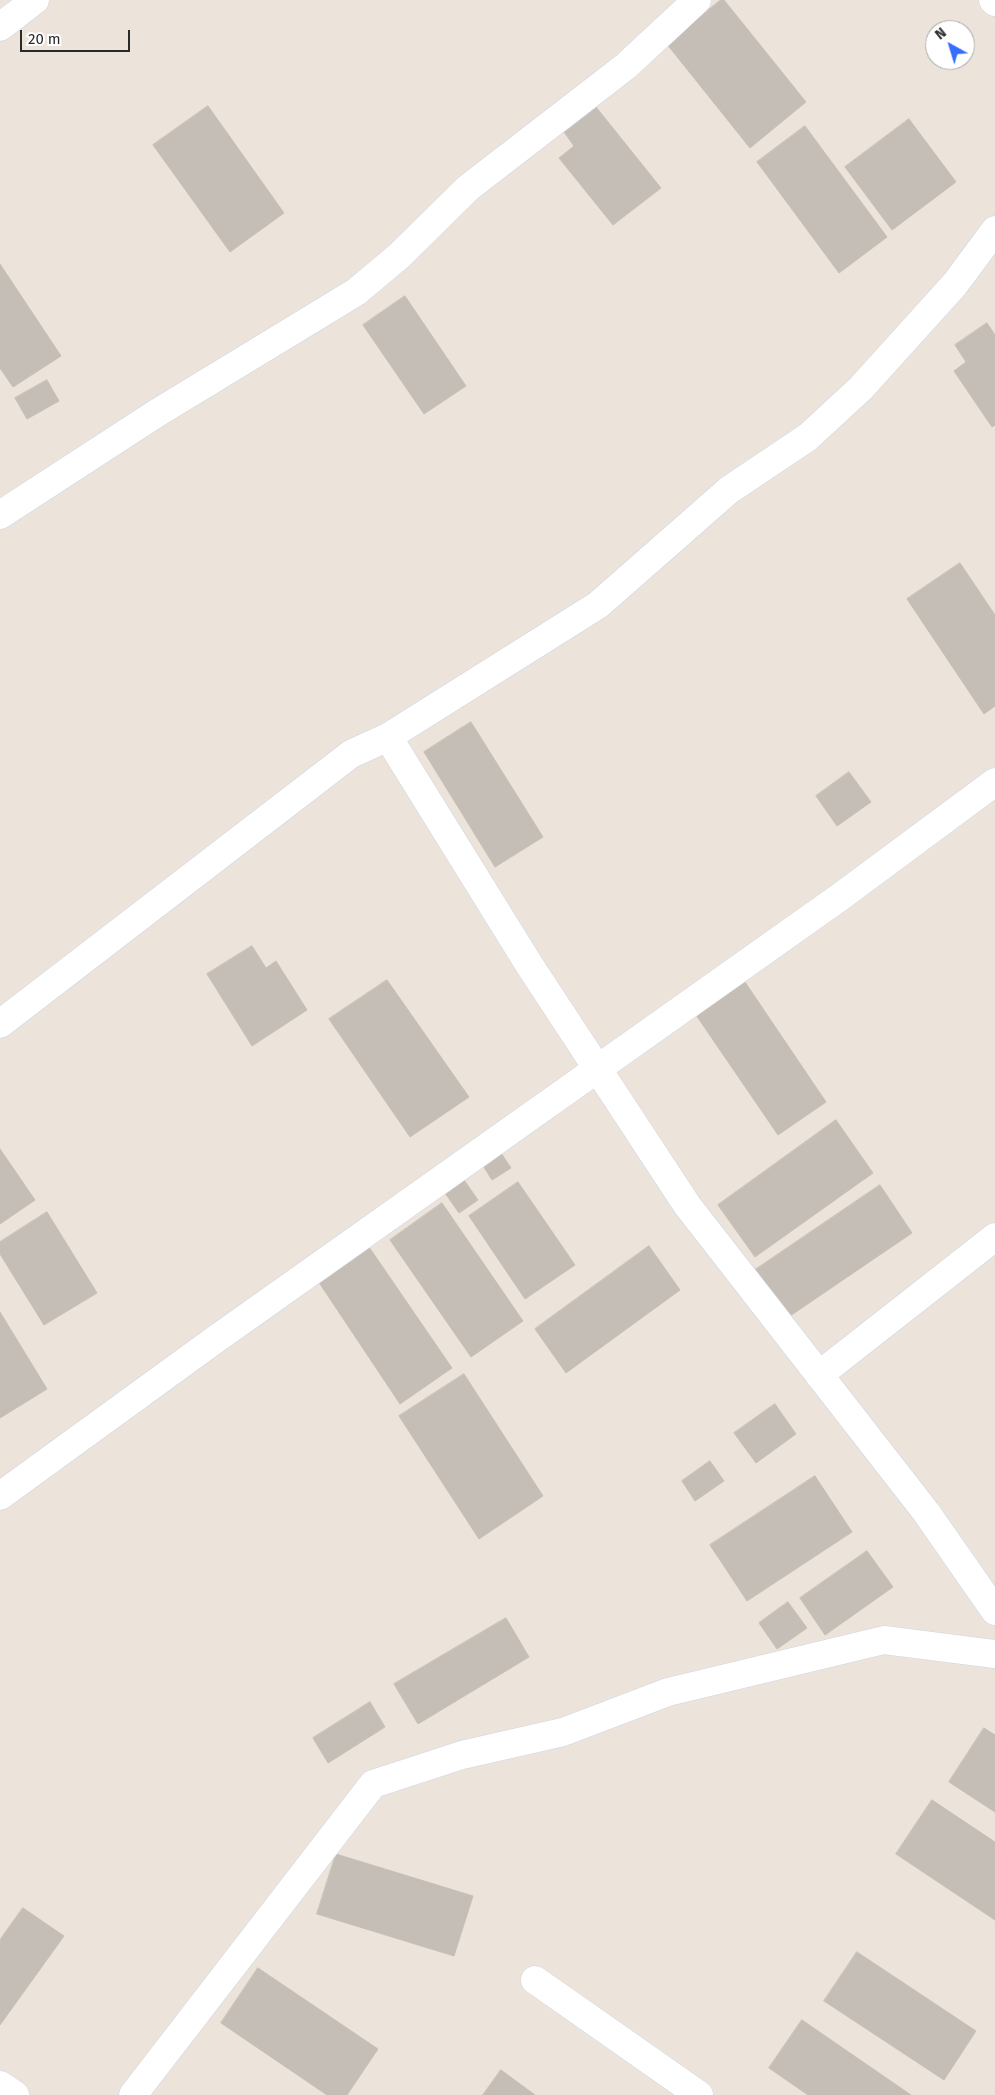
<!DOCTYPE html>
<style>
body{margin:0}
#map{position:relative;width:995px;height:2095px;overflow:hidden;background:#ece3db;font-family:"Fira Sans",sans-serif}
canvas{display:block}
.north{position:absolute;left:925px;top:20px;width:50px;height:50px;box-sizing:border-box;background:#fff;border:1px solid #aaa;border-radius:50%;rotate:321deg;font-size:14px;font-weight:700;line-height:20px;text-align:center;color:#2a2a2a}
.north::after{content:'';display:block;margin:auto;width:18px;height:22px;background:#356dff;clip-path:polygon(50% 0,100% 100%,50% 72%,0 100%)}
.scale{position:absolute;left:20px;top:30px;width:110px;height:22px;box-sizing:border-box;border:2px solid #2a2a2a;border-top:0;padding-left:6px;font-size:15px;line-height:18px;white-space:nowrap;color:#2a2a2a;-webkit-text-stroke:4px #fff;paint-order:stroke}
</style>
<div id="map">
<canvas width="995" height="2095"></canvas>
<div class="north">N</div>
<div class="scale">20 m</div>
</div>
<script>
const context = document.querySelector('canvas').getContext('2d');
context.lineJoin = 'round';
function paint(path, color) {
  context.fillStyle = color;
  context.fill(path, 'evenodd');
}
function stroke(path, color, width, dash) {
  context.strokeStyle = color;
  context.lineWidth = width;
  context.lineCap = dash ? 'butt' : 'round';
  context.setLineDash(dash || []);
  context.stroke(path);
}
const building = new Path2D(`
 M721,0H724L806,102L750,148L666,43Z
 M208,106L284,213L230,252L153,145Z
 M596,107L661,188L613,225L559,158L574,146L564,132Z
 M909,119L956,182L892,230L845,167Z
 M805,126L887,237L839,273L757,162Z
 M0,264L61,356L13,387L0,368Z
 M405,296L466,386L424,414L363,325Z
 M987,323L995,335V425L992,427L954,371L966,362L955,345Z
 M47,380L59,401L27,419L15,398Z
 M960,563L995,615V706L984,714L907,599Z
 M471,722L543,837L495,867L424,752Z
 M849,772L871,802L837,826L816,796Z
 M252,946L266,968L276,961L307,1010L252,1046L207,974Z
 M387,980L469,1097L410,1137L329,1019Z
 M745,982L826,1102L778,1135L696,1015Z
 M836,1120L873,1173L755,1257L718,1205Z
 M0,1149L35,1200L0,1224Z
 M501,1153L511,1168L492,1180L482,1164Z
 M464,1180L478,1200L459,1213L445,1193Z
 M518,1182L575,1265L525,1299L469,1216Z
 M880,1185L912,1233L787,1318L755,1270Z
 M442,1203L523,1321L471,1357L390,1240Z
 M47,1212L97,1293L44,1325L0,1254V1242Z
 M649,1246L680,1290L566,1373L535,1329Z
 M369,1247L452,1368L400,1404L318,1281Z
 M0,1312L47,1389L0,1418Z
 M464,1374L543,1496L479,1539L399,1416Z
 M775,1404L796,1434L756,1463L734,1433Z
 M710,1461L724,1481L695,1501L682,1481Z
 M815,1476L852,1532L747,1601L710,1545Z
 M867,1551L893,1587L825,1635L800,1598Z
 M788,1602L807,1628L777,1649L759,1623Z
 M506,1618L529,1657L418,1724L394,1684Z
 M370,1702L385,1727L328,1763L313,1738Z
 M984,1728L995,1735V1812L949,1782Z
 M932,1800L995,1842V1920L896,1854Z
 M336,1854L473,1896L454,1956L317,1914Z
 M23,1908L64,1936L0,2025V1940Z
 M857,1952L976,2031L944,2080L824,2001Z
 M258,1968L378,2049L347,2095H327L221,2023Z
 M802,2020L911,2095H808L769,2068Z
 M501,2070L535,2095H483Z`);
paint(building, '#c4beb6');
stroke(building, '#c8bfb4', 1);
const minor = new Path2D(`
 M993,0L995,2
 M0,27L35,0
 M0,515L157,413L356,292L399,256L468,188L626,66L697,0
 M388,737L598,605L729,490L808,437L861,388L955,284L995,230
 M0,1024L351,754L388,737L530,966L687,1205L926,1512L995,1611
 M819,1375L995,1237
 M0,1496L216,1339L840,897L995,782
 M535,1980L699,2095
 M0,2085L15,2095
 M133,2095L373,1784L462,1755L563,1732L668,1692L884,1640L995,1654`);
stroke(minor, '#d0d5e3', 29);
stroke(minor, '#fff', 28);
</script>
